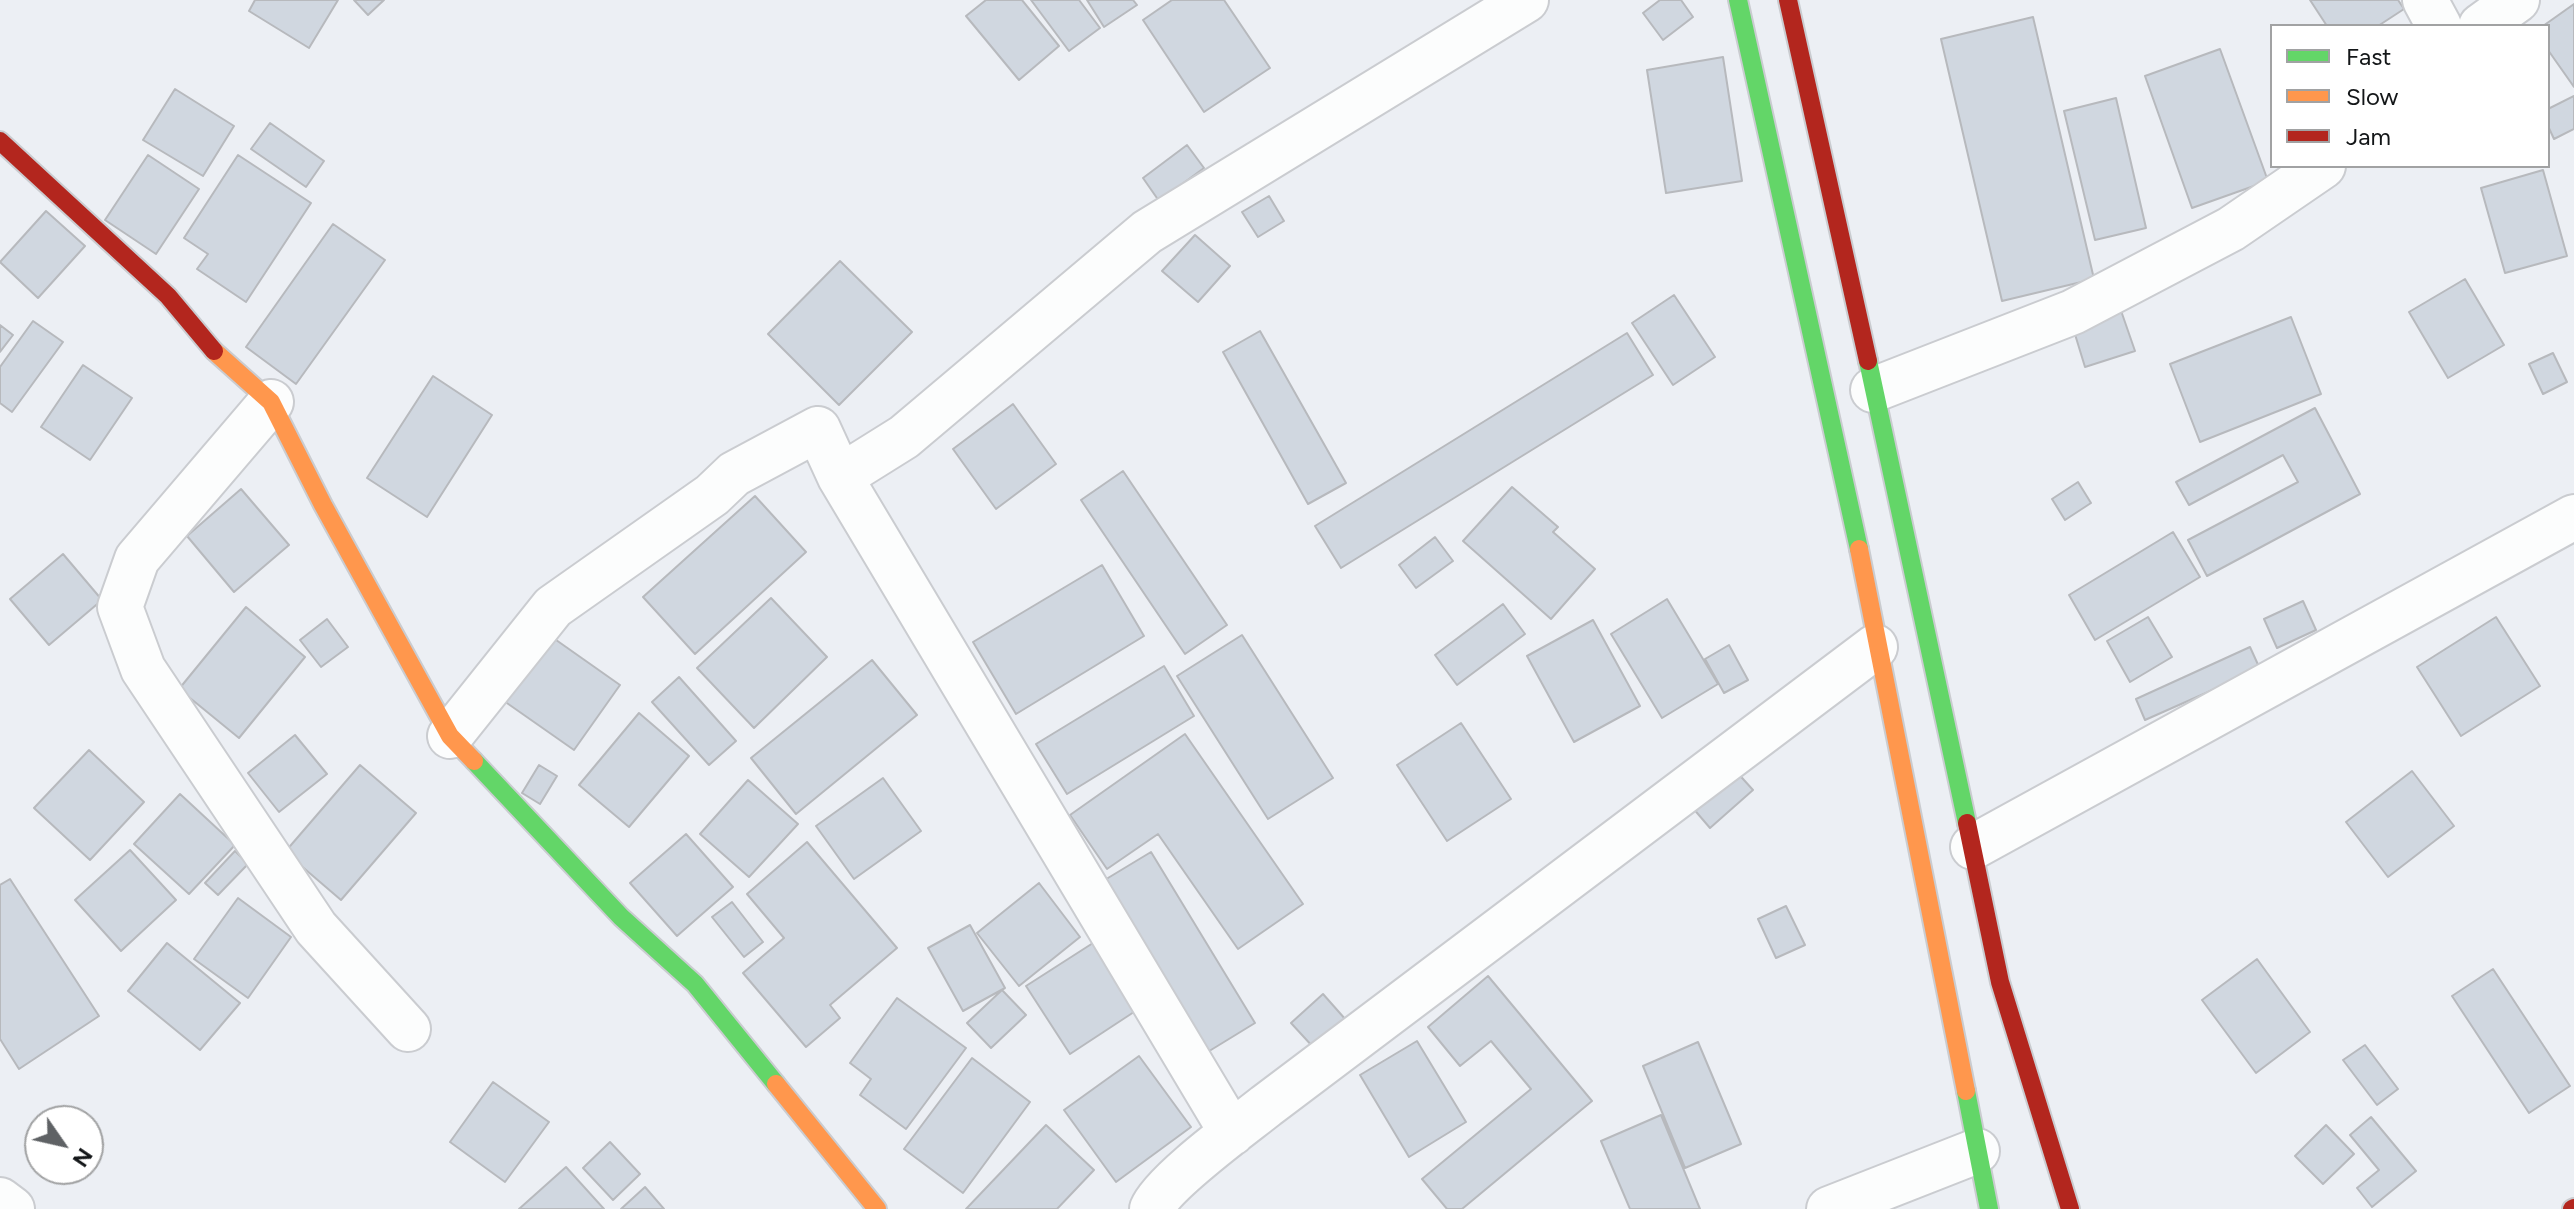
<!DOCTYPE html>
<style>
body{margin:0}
#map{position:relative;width:2574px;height:1209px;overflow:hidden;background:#eceff4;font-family:Figtree,sans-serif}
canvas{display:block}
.legend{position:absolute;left:2270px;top:24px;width:280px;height:144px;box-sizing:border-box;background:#fff;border:2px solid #a1a2a3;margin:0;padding:10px 14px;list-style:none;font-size:24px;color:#131618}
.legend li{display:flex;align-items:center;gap:16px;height:40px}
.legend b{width:40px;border:2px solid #a1a2a3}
.north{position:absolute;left:24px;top:1105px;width:80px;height:80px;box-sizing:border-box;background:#fff;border:2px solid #a1a2a3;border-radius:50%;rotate:124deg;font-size:22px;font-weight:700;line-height:32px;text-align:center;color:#131618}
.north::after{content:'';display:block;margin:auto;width:28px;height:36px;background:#5f6265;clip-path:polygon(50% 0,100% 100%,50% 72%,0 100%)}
</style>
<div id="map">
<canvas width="2574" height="1209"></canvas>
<ul class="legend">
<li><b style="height:10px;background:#63d668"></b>Fast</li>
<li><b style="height:10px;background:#ff974d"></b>Slow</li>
<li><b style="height:10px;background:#b3261e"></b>Jam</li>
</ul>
<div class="north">N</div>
</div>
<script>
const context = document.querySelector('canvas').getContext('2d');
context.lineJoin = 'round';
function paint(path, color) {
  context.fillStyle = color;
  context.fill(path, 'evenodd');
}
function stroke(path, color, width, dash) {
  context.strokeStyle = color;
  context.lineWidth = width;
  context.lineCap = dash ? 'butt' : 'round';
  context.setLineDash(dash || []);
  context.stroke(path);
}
const building = new Path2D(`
 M255,0H338L309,48L249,11Z
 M354,0H384L368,15Z
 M986,0H1022L1059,46L1019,80L966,16Z
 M1031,0H1079L1100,28L1069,51Z
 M1087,0H1133L1137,5L1104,27Z
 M1172,0H1224L1270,68L1204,112L1143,20Z
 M1660,0H1681L1693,17L1663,40L1643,13Z
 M2310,0H2398L2404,9L2378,26H2327Z
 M2574,4V87L2548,50V26H2543Z
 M2033,17L2094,279L2002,301L1941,39Z
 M2220,49L2268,181L2192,208L2145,76Z
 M1723,57L1742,181L1666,193L1647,70Z
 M175,89L234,126L203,176L143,140Z
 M2574,96V129L2554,139L2548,126V109Z
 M2116,98L2146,228L2095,240L2064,111Z
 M270,123L324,161L306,187L251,149Z
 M1187,145L1204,168L1159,201L1143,178Z
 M148,155L199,189L156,254L105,220Z
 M238,155L311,203L246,302L197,269L208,254L184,238Z
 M2543,170L2567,256L2505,273L2481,188Z
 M1269,196L1284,221L1258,237L1242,212Z
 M46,211L85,246L38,298L0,262Z
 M333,224L385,260L296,384L246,347Z
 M1195,235L1230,266L1198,302L1162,271Z
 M840,261L912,332L839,405L768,334Z
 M2465,279L2504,345L2448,378L2409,312Z
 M1674,295L1715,357L1673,385L1632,323Z
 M2118,302L2135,351L2085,367L2070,318Z
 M2291,317L2321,394L2200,442L2170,364Z
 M33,321L63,342L12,412L0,403V367Z
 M0,325L13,335L0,352Z
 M1260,331L1346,483L1308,504L1223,352Z
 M1627,333L1653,375L1341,568L1315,526Z
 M2553,353L2567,382L2543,394L2529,364Z
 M83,365L132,398L90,460L41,427Z
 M433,376L492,415L427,517L367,478Z
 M1013,404L1056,464L996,509L953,449Z
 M2315,408L2360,494L2207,576L2188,540L2298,482L2283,455L2189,505L2176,482Z
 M1123,471L1227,625L1185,654L1081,500Z
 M2078,482L2091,503L2065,520L2052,499Z
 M1512,487L1558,527L1553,532L1595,569L1551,619L1463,541Z
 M241,489L289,545L234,592L187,536Z
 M755,496L806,552L695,654L643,597Z
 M2173,532L2200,577L2095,640L2069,595Z
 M1435,537L1453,561L1416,588L1399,565Z
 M63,554L102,600L49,645L10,599Z
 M1102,565L1144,636L1016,714L973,642Z
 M771,598L827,657L754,728L697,668Z
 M1667,599L1718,684L1662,718L1611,634Z
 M2303,601L2316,630L2277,648L2264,619Z
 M1503,604L1525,634L1457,685L1435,655Z
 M246,607L305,657L239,738L179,689Z
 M2148,617L2172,657L2130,682L2107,641Z
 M2496,617L2540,686L2461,736L2417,667Z
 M327,619L348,647L321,667L300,640Z
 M1593,620L1640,706L1574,742L1527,656Z
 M549,635L620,685L574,750L504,701Z
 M1242,635L1333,778L1268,819L1177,676Z
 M1729,645L1748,680L1724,693L1705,659Z
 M2250,647L2260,669L2145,720L2136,699Z
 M872,660L917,715L796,814L751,758Z
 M1164,666L1194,716L1067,794L1036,744Z
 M679,677L736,741L709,765L652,702Z
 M639,713L689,756L629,827L579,785Z
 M1461,723L1511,799L1447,841L1397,765Z
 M1185,734L1303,904L1238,949L1158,834L1107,869L1070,815Z
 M295,735L327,774L279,812L248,773Z
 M89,750L144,802L90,860L34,808Z
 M360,765L416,813L341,900L285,852Z
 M539,765L557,776L540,804L522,793Z
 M1734,769L1753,790L1710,828L1692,807Z
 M2412,771L2454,826L2388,877L2346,822Z
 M883,778L921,831L854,879L816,826Z
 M748,780L798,824L749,877L700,834Z
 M180,794L235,845L189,894L134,844Z
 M686,834L733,887L677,936L630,883Z
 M807,842L897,948L830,1005L840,1018L806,1047L743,973L784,938L747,894Z
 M130,850L176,900L121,951L75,900Z
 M235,851L248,864L218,895L205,883Z
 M1151,852L1255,1023L1206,1053L1103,881Z
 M10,879L99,1016L19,1069L0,1039V885Z
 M1039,883L1080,937L1019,986L977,933Z
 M238,898L291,937L248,998L194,959Z
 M732,902L763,942L744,957L712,917Z
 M1786,906L1805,945L1776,958L1758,919Z
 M970,925L1005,988L963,1011L928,948Z
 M167,943L240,1003L200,1050L128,991Z
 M1093,943L1137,1010L1070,1054L1026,986Z
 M2257,959L2310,1032L2256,1073L2202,1000Z
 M2493,969L2570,1086L2529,1113L2452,996Z
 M1488,976L1592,1101L1462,1209H1447L1422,1179L1531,1089L1491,1041L1460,1066L1428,1027Z
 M1002,990L1026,1015L991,1048L967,1023Z
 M1323,994L1346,1020L1314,1048L1291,1023Z
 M897,998L966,1048L906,1129L860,1095L871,1079L850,1063Z
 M1417,1041L1466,1122L1409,1157L1360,1075Z
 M1698,1042L1741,1144L1685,1168L1643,1066Z
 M2365,1045L2398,1089L2377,1105L2343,1060Z
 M1139,1056L1191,1127L1116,1182L1064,1110Z
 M972,1058L1030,1102L963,1193L904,1149Z
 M493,1082L549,1122L505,1182L450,1142Z
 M1661,1115L1700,1209H1630L1601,1141Z
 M2371,1117L2416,1171L2372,1207L2357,1188L2379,1170L2350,1135Z
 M1046,1125L1094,1170L1057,1209H966Z
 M2326,1125L2354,1154L2323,1184L2295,1156Z
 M610,1142L640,1174L613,1200L583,1168Z
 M566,1167L604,1209H519Z
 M645,1187L664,1209H621Z`);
paint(building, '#d0d7e0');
stroke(building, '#b7b9bd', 2);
const street = new Path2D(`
 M2425,0L2439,26
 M2481,26L2517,0
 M1873,390L2073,312L2231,229L2323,166
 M271,402L137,559L120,607L143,669L316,928L408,1029
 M840,477L904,437L1147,232L1526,0
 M450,736L553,607L712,495L734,474L818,429L840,477L1232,1133
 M1973,847L2574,517
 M0,1200L12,1209
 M1152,1209C1162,1183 1241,1126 1266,1106L1875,647
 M1829,1209L1977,1151`);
const fast = new Path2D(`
 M1738,0L1859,549
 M1868,361L1967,823
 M474,761L621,917L695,984L776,1084
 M1966,1091L1989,1209`);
const slow = new Path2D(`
 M214,351L271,402L323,505L450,736L474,761
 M1859,549L1966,1091
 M776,1084L877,1209`);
const jam = new Path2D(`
 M1788,0L1868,361
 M0,141L168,296L214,351
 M1967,823L2000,982L2070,1209
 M2572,1209L2574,1208`);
stroke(street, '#caccd0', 48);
stroke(fast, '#caccd0', 22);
stroke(slow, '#caccd0', 22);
stroke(jam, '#caccd0', 22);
stroke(street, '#fcfdfd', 44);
stroke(fast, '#63d668', 18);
stroke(slow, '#ff974d', 18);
stroke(jam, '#b3261e', 18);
</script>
